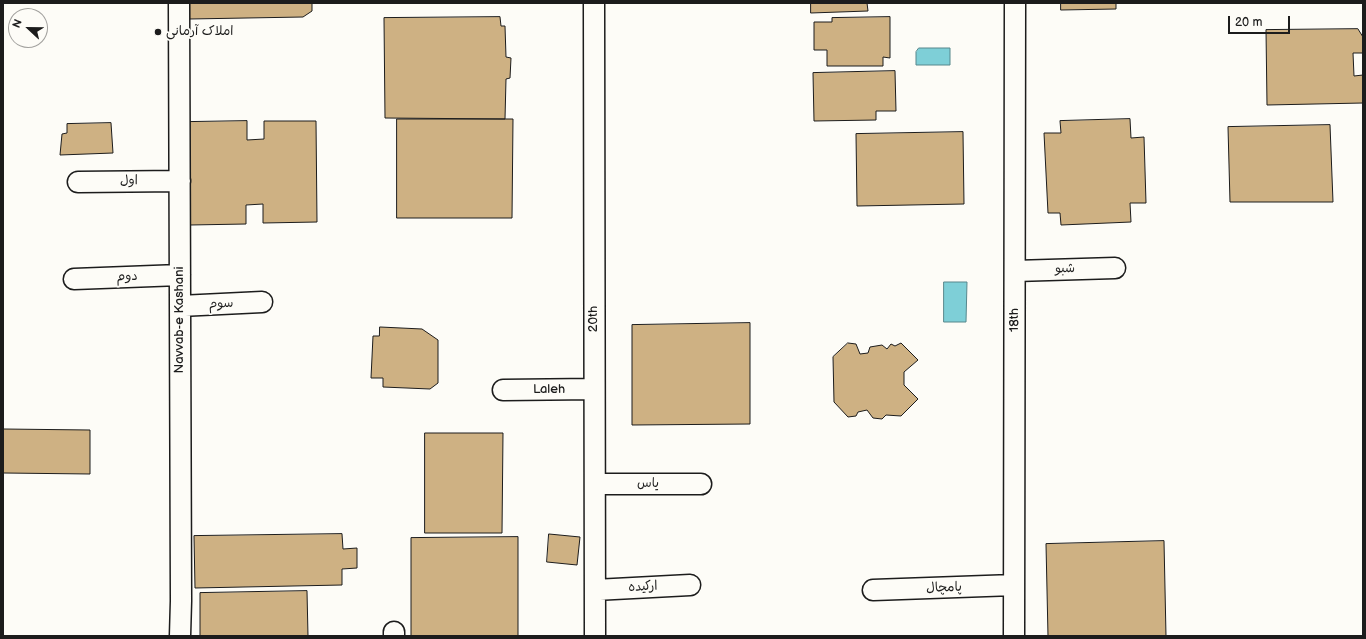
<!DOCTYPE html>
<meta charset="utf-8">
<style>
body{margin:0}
#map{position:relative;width:1366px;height:639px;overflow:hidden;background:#fdfcf7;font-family:"Balsamiq Sans",sans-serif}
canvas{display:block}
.frame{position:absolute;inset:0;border:4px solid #1c1c1c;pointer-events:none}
.north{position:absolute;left:8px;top:8px;width:40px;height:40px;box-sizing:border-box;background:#fdfcf7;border:1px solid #a3a29f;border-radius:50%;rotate:292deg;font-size:11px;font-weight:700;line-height:16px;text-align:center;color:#1c1c1c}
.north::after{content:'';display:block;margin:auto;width:14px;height:18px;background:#1c1c1c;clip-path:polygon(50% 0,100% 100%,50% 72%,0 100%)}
.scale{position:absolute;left:1228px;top:16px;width:62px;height:18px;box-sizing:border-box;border:2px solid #1c1c1c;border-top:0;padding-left:5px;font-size:12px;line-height:14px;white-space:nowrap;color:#1c1c1c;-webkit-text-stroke:3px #fdfcf7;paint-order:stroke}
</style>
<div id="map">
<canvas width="1366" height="639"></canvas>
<div class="frame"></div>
<div class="north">N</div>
<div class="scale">20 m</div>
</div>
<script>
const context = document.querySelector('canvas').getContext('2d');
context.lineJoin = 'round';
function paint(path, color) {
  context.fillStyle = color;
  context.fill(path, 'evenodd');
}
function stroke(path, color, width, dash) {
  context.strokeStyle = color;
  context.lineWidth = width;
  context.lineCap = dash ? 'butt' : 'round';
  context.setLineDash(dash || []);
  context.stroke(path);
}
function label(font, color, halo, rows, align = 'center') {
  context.font = font + ' "Balsamiq Sans","Playpen Sans Arabic",sans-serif';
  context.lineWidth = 3.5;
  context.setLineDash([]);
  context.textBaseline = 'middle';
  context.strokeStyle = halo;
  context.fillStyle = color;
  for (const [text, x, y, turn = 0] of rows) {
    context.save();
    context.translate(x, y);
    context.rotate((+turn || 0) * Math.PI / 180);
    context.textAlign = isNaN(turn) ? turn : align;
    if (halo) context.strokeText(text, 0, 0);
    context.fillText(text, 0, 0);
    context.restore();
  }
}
const water = new Path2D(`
 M919,48H950V65H916V52Z
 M944,282H967L966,322H944Z`);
paint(water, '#7ecfd7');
stroke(water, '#57878c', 1);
const building = new Path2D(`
 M190,3H312V11L303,17L190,19Z
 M811,3H867L868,11L811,13Z
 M1061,3H1116V9L1061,10Z
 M500,17L501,26H505L506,57L511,58L510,78L506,79L505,119L385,118L384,18Z
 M890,17V58L883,57V66H827V50H814V22H832V18Z
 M1358,29L1363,37V53H1353L1354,76L1363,75V103L1267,105L1266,30Z
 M895,71L896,111H876V120L814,121L813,73Z
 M397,119H513L512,218H397Z
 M1130,119L1131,138L1144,137L1146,203H1130L1131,222L1061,225L1060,213H1048L1044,133H1061L1060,121Z
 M247,121V140L264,139V121H316L317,222L263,223V204L246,205V224L190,225L189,122Z
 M111,123L113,153L60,155L62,134L67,133V124Z
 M1330,125L1333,202H1230L1228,127Z
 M963,132L964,204L857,206L856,134Z
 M750,323V424L632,425V325Z
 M380,327L422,329L438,340V383L430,389L383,387V378H371L373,336H379Z
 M848,343L856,344L860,354L868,353L870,347L882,345L887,349L891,344L895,346L901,343L918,360L904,372V385L918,399L901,416L886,415L882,419L873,418L867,410L858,412L856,416L848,417L834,402L833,357Z
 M3,429L90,430V474L3,473Z
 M425,433H503L502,533H425Z
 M342,534L343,549L357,548V568L342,569V585L195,588L194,536Z
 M549,534L580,537L577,565L547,562Z
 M518,537V636H411V538Z
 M1164,541L1166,636H1048L1046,544Z
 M307,591L308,636H200V593Z`);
paint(building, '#ceb183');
stroke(building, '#1c1c1c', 1);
const minor = new Path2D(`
 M179,3L181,601L180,636
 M594,3L595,636
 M78,182L180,181
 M1015,271L1115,268
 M74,279L180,275
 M180,306L262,302
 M503,390L594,389
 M595,484H701
 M595,590L690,585
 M873,590L1014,585
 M394,636V632
 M1014,636L1015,3`);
stroke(minor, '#1c1c1c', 23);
stroke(minor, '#fdfcf7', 20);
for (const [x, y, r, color] of [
 [158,32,4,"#1c1c1c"]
]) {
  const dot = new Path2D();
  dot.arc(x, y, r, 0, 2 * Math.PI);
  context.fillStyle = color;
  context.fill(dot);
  stroke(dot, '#fdfcf7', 1.5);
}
label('13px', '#1c1c1c', '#fdfcf7', [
 ["املاک آرمانی",166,32]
], 'left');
label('13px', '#1c1c1c', '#fdfcf7', [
 ["اول",129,181,-1],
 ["شبو",1065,269,-1],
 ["دوم",127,277,-2],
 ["سوم",221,304,-3],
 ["20th",594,319,-90],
 ["Navvab-e Kashani",180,320,-90],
 ["18th",1015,320,-90],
 ["Laleh",549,390],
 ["یاس",648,484],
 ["ارکیده",643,587,-3],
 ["پامچال",944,588,-2]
]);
</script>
